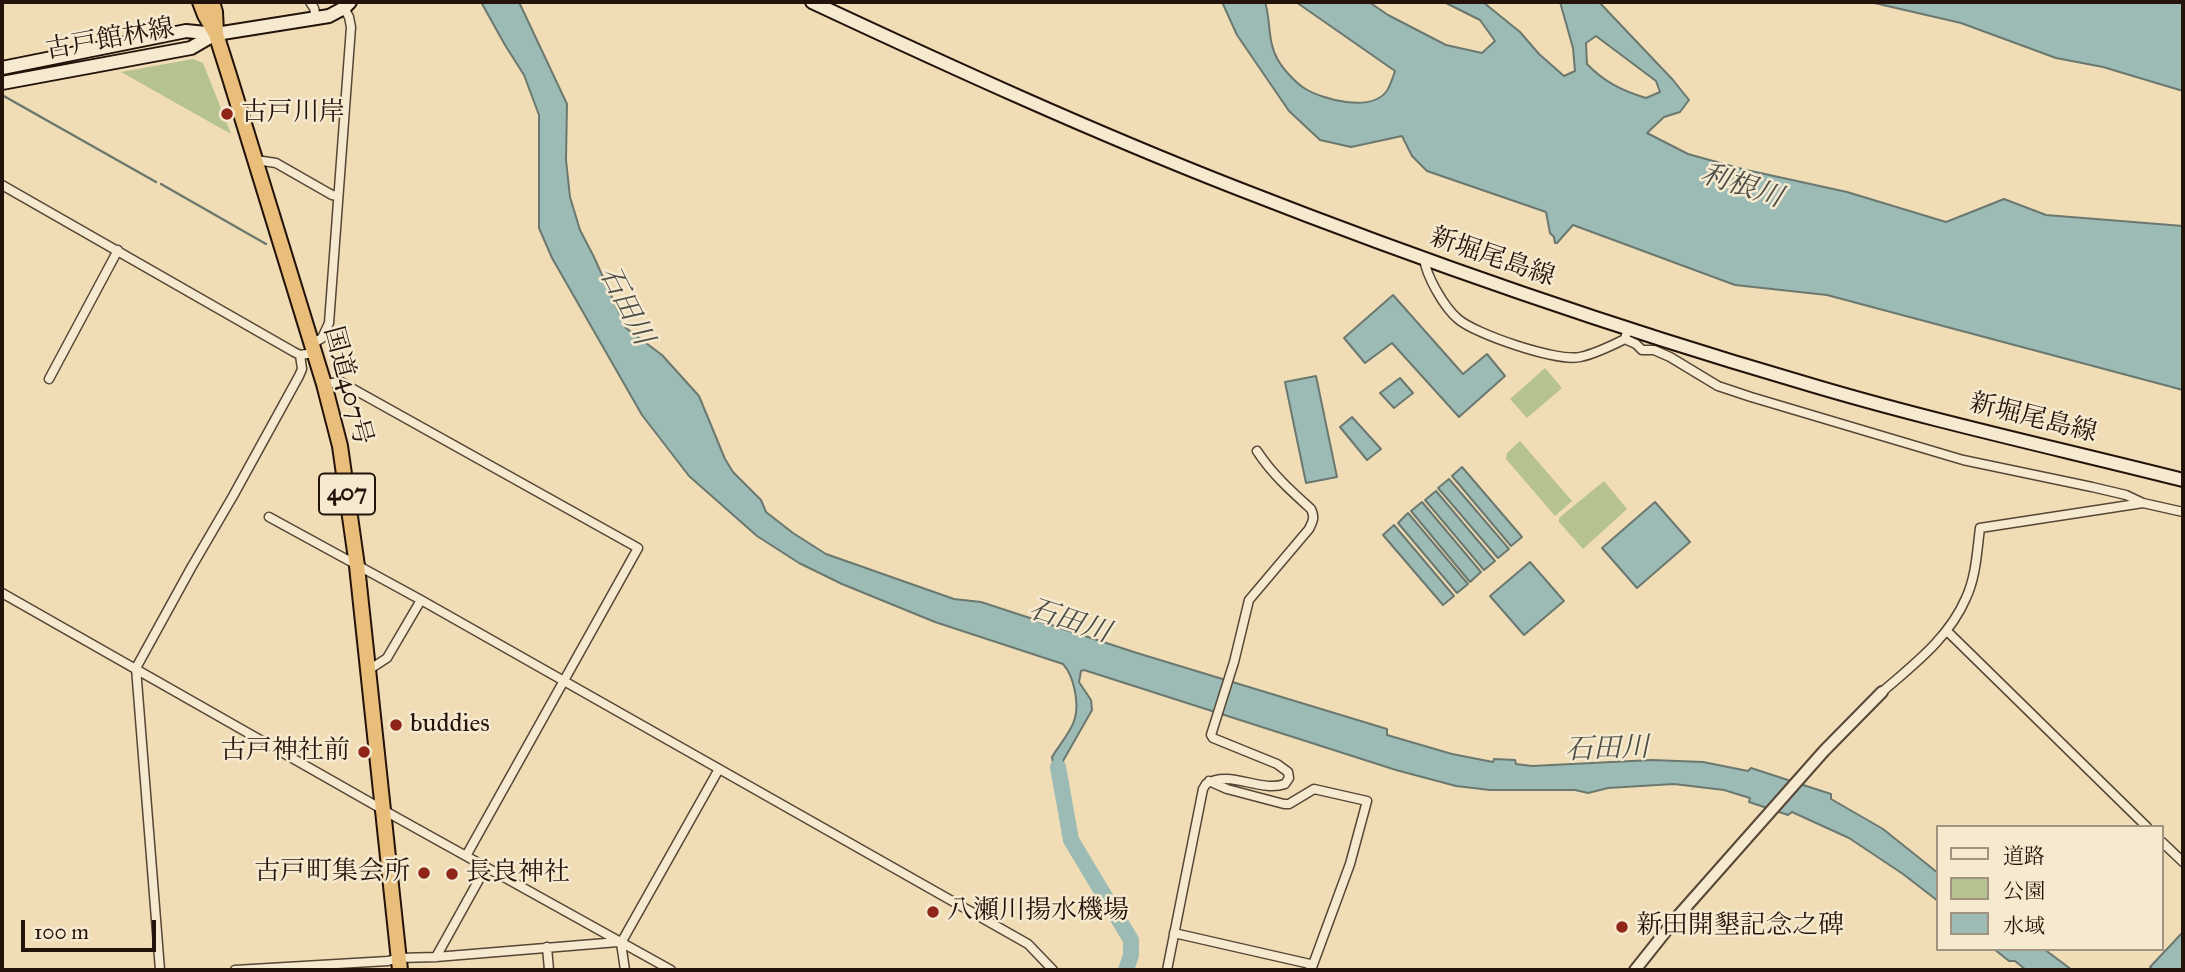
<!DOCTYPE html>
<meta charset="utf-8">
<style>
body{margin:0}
#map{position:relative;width:2185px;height:972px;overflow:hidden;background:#f0ddb5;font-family:"IM FELL Great Primer","Noto Serif JP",serif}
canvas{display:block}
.frame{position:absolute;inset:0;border:4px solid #24130b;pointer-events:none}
.legend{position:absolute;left:1936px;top:825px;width:228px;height:126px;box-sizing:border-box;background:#f5e9cf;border:2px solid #a19381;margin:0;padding:9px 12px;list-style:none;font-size:21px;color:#24130b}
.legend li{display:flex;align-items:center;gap:14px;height:35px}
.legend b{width:35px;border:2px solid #a19381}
.scale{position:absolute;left:21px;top:920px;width:135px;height:32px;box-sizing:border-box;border:4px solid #24130b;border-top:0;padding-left:9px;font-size:21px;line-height:24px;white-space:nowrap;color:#24130b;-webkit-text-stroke:5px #f5e9cf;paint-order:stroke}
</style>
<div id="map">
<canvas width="2185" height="972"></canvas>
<div class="frame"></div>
<ul class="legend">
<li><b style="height:9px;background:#f5e9cf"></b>道路</li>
<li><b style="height:19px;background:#b6c290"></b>公園</li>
<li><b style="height:19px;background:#9bbbb4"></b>水域</li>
</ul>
<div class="scale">100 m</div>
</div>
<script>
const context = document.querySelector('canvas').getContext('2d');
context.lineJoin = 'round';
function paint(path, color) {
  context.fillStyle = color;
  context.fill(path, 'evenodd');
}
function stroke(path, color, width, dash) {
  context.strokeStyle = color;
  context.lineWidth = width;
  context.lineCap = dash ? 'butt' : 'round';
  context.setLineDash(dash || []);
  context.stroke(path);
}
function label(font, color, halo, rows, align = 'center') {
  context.font = font + ' "IM FELL Great Primer","Noto Serif JP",serif';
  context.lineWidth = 5;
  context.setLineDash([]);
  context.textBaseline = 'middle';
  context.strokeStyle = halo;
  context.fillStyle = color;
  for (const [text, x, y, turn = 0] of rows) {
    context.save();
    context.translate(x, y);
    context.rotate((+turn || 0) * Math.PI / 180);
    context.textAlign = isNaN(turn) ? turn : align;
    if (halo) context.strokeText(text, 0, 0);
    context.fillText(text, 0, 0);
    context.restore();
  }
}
paint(new Path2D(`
 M193,59L203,63L231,134L121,72Z
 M1545,368L1562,388L1527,418L1510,399Z
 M1520,441L1572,501L1555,516L1506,459L1507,453Z
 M1604,481L1627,509L1583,549L1559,522V518Z`), '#b6c290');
const water = new Path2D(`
 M481,2H519L567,104L566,160L570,197L580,230L594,257L626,328L662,355L699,396L725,459L733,472L761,500L766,512L793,533L826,554L954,599L981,602L1137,653L1387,729V735L1452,754L1493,762L1494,759L1515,760L1516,764L1532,766L1652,760L1703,762L1748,771L1751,768L1831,794V799L1883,829L1938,873V901L1903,874L1849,838L1792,812L1788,815L1749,802L1750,798L1724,790L1674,784L1608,788L1588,793L1575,790H1490L1456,786L1396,770L1084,670L1081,671L1079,682L1091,700L1092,710L1063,761L1064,776L1059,796L1052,757C1059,745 1072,731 1075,718C1079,702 1074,676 1063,664L935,622L842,584L799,563L757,536L689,476L642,415L552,258L539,228V115L524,75L505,45Z
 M1222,2H1265C1271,20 1267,42 1278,60C1283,69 1296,83 1304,88C1323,100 1370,112 1386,92C1390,87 1393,77 1395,71L1296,2H1369L1388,15L1446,45L1482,53L1495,41L1480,20L1444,2H1483L1520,32L1539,54L1564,76L1575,71L1573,48L1560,2H1599L1673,80L1689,100L1680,112L1664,117L1647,133L1688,154L1742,169L1847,192L1946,222L2004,199L2046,215L2183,226V390L1827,295L1735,285L1573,225L1557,243H1555L1554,237L1550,233L1546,212L1427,171L1412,156L1402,136L1351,147L1320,140L1289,111L1237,35ZM1596,36L1656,81L1660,92L1646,98C1623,91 1604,82 1587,64L1586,43Z
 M1870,2H2183V91L2103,67L2056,58L1961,23Z
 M1393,295L1463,374L1487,354L1505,376L1459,417L1392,343L1365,363L1344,338Z
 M1316,376L1337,477L1306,483L1285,382Z
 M1400,378L1413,393L1394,408L1380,393Z
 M1352,417L1381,449L1367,460L1340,427Z
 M1462,467L1522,537L1511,546L1452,476Z
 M1449,479L1509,549L1498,558L1438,488Z
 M1436,491L1495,561L1484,570L1425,500Z
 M1422,502L1481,572L1470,582L1411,511Z
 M1655,502L1690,542L1637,588L1602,548Z
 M1408,513L1468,584L1457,593L1398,523Z
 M1394,525L1454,596L1443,605L1383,535Z
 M1530,562L1564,601L1524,635L1490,596Z
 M2183,932V970H2153L2150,967Z
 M1994,949H2044L2072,970H2026L2015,961H2009Z`);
paint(water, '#9bbbb4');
stroke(water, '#6b7870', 2);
stroke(new Path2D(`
 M2,95L156,182
 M161,184L266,244`), '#6b7870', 2.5);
stroke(new Path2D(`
 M1058,767L1071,840L1131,940V955L1126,970`), '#9bbbb4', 16);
const minor = new Path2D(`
 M310,2L314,8L316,18
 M256,160L276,163L332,195L338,196
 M2,185L294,352L300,355L314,353
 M1424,258C1426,276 1444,307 1458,319C1475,334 1557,362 1580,357C1595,354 1611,346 1625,339L1626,335
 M1625,339L1636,344L1642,350H1654L1670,357L1718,386L1751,397L1963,460L2092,487L2126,495L2143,503L2183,512
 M312,344L322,338L329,323L351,27L349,17L344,8
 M49,379L118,250
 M324,384L341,382L346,385L638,548L466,856
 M269,517L421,600L1028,944L1053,970
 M2,593L394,816L671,970
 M1947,631L2147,827
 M367,671L387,658L421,600
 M1882,692C1913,665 1949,638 1966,598C1976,577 1977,551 1980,528L2143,503
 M1209,781L1227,789L1284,804H1289L1314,789L1367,801L1350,864L1311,970
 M2162,842L2183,862
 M1174,933L1310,964L1311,970
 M547,947L549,970
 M436,957L486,867
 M160,970L136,668L191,568L233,496L299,376L302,369L300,355
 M235,970L388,961L399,958L436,957L618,942
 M625,970L621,943L719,769
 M1167,970L1203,789L1206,784C1230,769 1260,793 1285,784L1289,778L1288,772L1277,764L1213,738L1211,735L1234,662L1249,600L1309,529C1313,521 1315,517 1311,509C1291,491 1272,474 1257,451`);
const tertiary = new Path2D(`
 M1635,970L1678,916L1824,751L1882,692`);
const secondary = new Path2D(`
 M812,2C951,67 1091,131 1234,187C1420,260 1609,326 1801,382C1927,420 2056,448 2183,480
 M2,68L186,31L216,34L329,16L344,8L350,2
 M2,83L191,48L215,34`);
const trunk = new Path2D(`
 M200,2L205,15L216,34L229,75L324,384L340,446L357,566L400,970
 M212,2L215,12L216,32`);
stroke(minor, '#574636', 11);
stroke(tertiary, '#574636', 14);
stroke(secondary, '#24130b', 16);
stroke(trunk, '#24130b', 18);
stroke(minor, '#f5e9cf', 8);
stroke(tertiary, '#f5e9cf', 10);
stroke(secondary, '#f5e9cf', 12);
stroke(trunk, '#e8be7a', 14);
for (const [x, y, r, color] of [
 [227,114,7,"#8f2418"],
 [396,725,7,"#8f2418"],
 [364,752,7,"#8f2418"],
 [424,873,7,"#8f2418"],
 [452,874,7,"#8f2418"],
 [933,912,7,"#8f2418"],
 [1622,927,7,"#8f2418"]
]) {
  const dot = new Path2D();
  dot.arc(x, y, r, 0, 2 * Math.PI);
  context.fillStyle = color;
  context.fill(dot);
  stroke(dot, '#f5e9cf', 2.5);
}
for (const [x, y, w] of [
 [347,494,56]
]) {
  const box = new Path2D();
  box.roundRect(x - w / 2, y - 20.5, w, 41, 5);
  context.fillStyle = '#f5e9cf';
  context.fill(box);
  stroke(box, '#24130b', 2);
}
label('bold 24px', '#24130b', null, [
 ["407",347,494]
]);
label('26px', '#24130b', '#f5e9cf', [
 ["古戸館林線",110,40,-10],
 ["新堀尾島線",1492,258,19],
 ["国道407号",347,386,75],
 ["新堀尾島線",2033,419,14]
]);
label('26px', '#24130b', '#f5e9cf', [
 ["古戸川岸",241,114],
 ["buddies",410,725],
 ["古戸神社前",350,752,"right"],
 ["古戸町集会所",410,873,"right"],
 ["長良神社",466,874],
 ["八瀬川揚水機場",947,912],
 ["新田開墾記念之碑",1636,927]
], 'left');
label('italic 28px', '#4e4e46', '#f5e9cf', [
 ["利根川",1741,187,18],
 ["石田川",625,306,63],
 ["石田川",1069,622,18],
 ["石田川",1607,750,-2]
]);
</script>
